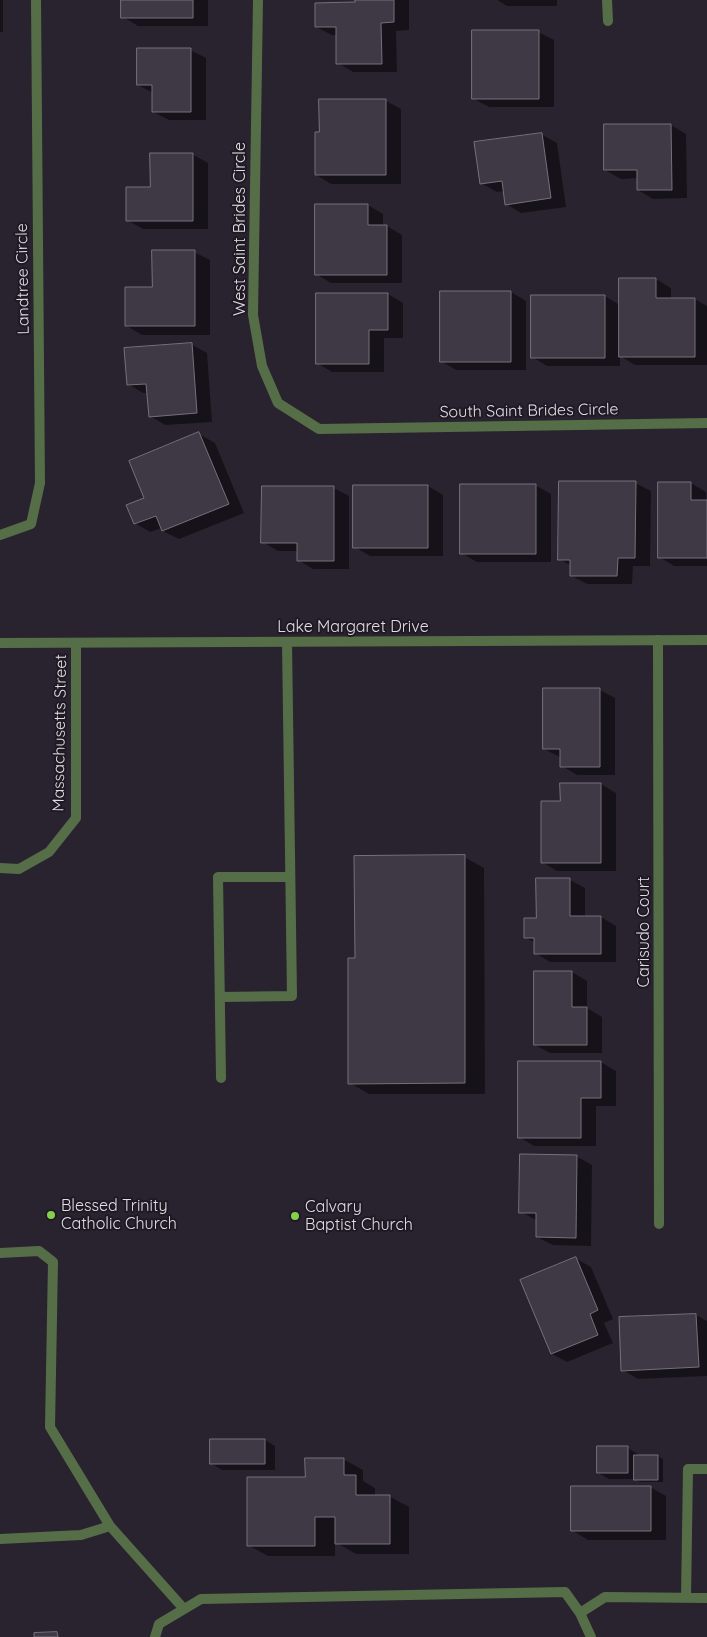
<!DOCTYPE html>
<style>
body{margin:0}
canvas{display:block;background:#28232e}
</style>
<canvas width="707" height="1637"></canvas>
<script>
const context = document.querySelector('canvas').getContext('2d');
context.lineJoin = 'round';
function paint(path, color) {
  context.fillStyle = color;
  context.fill(path, 'evenodd');
}
function stroke(path, color, width, dash) {
  context.strokeStyle = color;
  context.lineWidth = width;
  context.lineCap = dash ? 'butt' : 'round';
  context.setLineDash(dash || []);
  context.stroke(path);
}
function label(font, color, halo, rows, align = 'center') {
  context.font = font + ' Quicksand,sans-serif';
  context.lineWidth = 4;
  context.setLineDash([]);
  context.textBaseline = 'middle';
  context.strokeStyle = halo;
  context.fillStyle = color;
  for (const [text, x, y, turn = 0] of rows) {
    context.save();
    context.translate(x, y);
    context.rotate((+turn || 0) * Math.PI / 180);
    context.textAlign = isNaN(turn) ? turn : align;
    if (halo) context.strokeText(text, 0, 0);
    context.fillText(text, 0, 0);
    context.restore();
  }
}
paint(new Path2D(`
 M0,0H3V32H0Z
 M123,0H208V26H138L123,17Z
 M356,0H409V30L396,31L397,72H353L338,63L337,35H332L316,27L357,3Z
 M497,0H557V6H507Z
 M538,32L554,40V107H489L474,99Z
 M190,50L206,58V120H169L153,112V93L138,85Z
 M386,101L401,109V184H331L316,175L321,133Z
 M671,125L686,134L687,198L653,199L638,190V178L621,179L605,170Z
 M541,134L557,143L566,207L521,213L506,204L504,191L497,192L481,183Z
 M192,154L208,163V229H143L127,220L151,188Z
 M368,205L383,214V226H387L402,235V283H331L316,274Z
 M194,252L210,260V335H142L127,326L153,288Z
 M620,279H656L671,288V299H695L707,306V365H635L620,356V366H547L532,357L605,296L620,305Z
 M511,292L526,301V370H456L441,361Z
 M388,294L403,303V338H384V372H332L317,363Z
 M191,344L207,353L212,422L165,425L150,416L148,393H143L128,384Z
 M199,434L215,443L244,513L179,539L163,531L162,528L150,532L135,523L146,498Z
 M635,483L651,491L650,566H633L632,584H587L572,576V566L559,559Z
 M691,483L706,492L707,566H674L659,557Z
 M535,485L551,494V562H477L461,553Z
 M355,486H428L443,495V556H370L355,547Z
 M334,488L349,496V569H313L298,560V551H278L263,542Z
 M600,690L615,698V775H577L562,766V758L544,749Z
 M601,784L616,793V871H557L542,862L562,802Z
 M464,857L484,868L485,1094H369L350,1083Z
 M537,880H570L585,888V917H601L616,926V962H550L535,953V943L525,937L537,919Z
 M572,972L587,981V1008L602,1017V1053H550L535,1045Z
 M601,1062L616,1071V1106H596V1146H534L519,1137Z
 M576,1156L592,1165L591,1246L553,1245L537,1237L538,1221L521,1212Z
 M575,1258L591,1267L613,1319L604,1323L613,1343L567,1362L552,1354L521,1280Z
 M696,1315L707,1321V1376L638,1379L623,1370L620,1318Z
 M265,1440L275,1446V1470H222L212,1464Z
 M628,1448L638,1454V1456H658L663,1459V1482H640L635,1479H609L598,1473Z
 M343,1459L363,1470V1481L375,1488V1496H389L409,1507V1554H356L335,1542V1556H268L248,1545L307,1479Z
 M650,1487L666,1496V1540H588L573,1531Z`), '#0007');
const building = new Path2D(`
 M121,0H193V18H121Z
 M355,0H394V22L381,23L382,64H336V27H315V3L355,2Z
 M472,30H539V99H472Z
 M137,48H191V112H152V85H137Z
 M319,99H386V175H315V132H319Z
 M604,124H671L672,190H637V170H604Z
 M542,133L551,198L505,205L502,181L480,184L474,142Z
 M150,153H193V221H126V187H150Z
 M315,204H368V225H387V275H315Z
 M152,250H195V326H125V287H152Z
 M619,278H656V298H695V357H619Z
 M440,291H511V362H440Z
 M316,293H388V330H369V364H316Z
 M531,295H605V358H531Z
 M192,343L197,413L149,417L146,384L127,385L124,348Z
 M199,432L229,504L162,531L156,516L134,524L126,505L144,498L129,461Z
 M559,481H636L635,558H618L617,576H570V560H558Z
 M658,482H691V500H707V558H658Z
 M460,484H536V554H460Z
 M353,485H428V548H353Z
 M262,486H334V561H297V543H261Z
 M543,688H600V767H560V749H543Z
 M560,783H601V863H541V801H560Z
 M465,855V1083L348,1084V958H355L354,856Z
 M536,878H570V916H601V954H534V938H524V918H536Z
 M534,971H572V1007H587V1045H534Z
 M518,1061H601V1098H581V1138H518Z
 M520,1154L577,1155L576,1238L536,1237V1213H519Z
 M576,1257L598,1310L590,1314L598,1335L551,1354L520,1280Z
 M696,1314L699,1367L621,1371L619,1317Z
 M210,1439H265V1464H210Z
 M597,1446H628V1473H597Z
 M634,1455H658V1480H634Z
 M305,1458H344V1475H356V1495H390V1544H335V1517H315V1546H247V1477H305Z
 M571,1486H651V1531H571Z
 M57,1632L58,1637H34V1633Z`);
paint(building, '#3f3945');
stroke(building, '#766f7c', 1);
stroke(new Path2D(`
 M0,535L31,524L40,483L36,0
 M220,997L292,996L287,642
 M221,1078L218,877H290
 M0,1253L39,1251L53,1262L50,1427L110,1526L184,1609
 M0,1539L81,1535L110,1526
 M686,1598L688,1469H707
 M580,1613L605,1597L707,1598
 M155,1637L159,1624L201,1599L565,1592L580,1613L591,1637`), '#566e47', 10);
stroke(new Path2D(`
 M258,0L253,315L262,366L278,403L319,429L707,423
 M607,0L608,21
 M658,640L659,1224
 M0,868L19,869L49,852L76,818V643`), '#566e47', 10);
stroke(new Path2D(`
 M0,643L707,640`), '#566e47', 10);
for (const [x, y, r, color] of [
 [51,1215,5,"#86cf4b"],
 [295,1216,5,"#86cf4b"]
]) {
  const dot = new Path2D();
  dot.arc(x, y, r, 0, 2 * Math.PI);
  context.fillStyle = color;
  context.fill(dot);
  stroke(dot, '#1f1924', 2);
}
label('16px', '#e1dde4', '#1f1924', [
 ["West Saint Brides Circle",240,229,-90],
 ["Landtree Circle",23,279,-91],
 ["South Saint Brides Circle",529,411,-1],
 ["Lake Margaret Drive",353,627],
 ["Massachusetts Street",60,733,-89],
 ["Carisudo Court",644,932,-90]
]);
label('16px', '#e1dde4', '#1f1924', [
 ["Blessed Trinity",61,1206],
 ["Catholic Church",61,1224],
 ["Calvary",305,1207],
 ["Baptist Church",305,1225]
], 'left');
</script>
